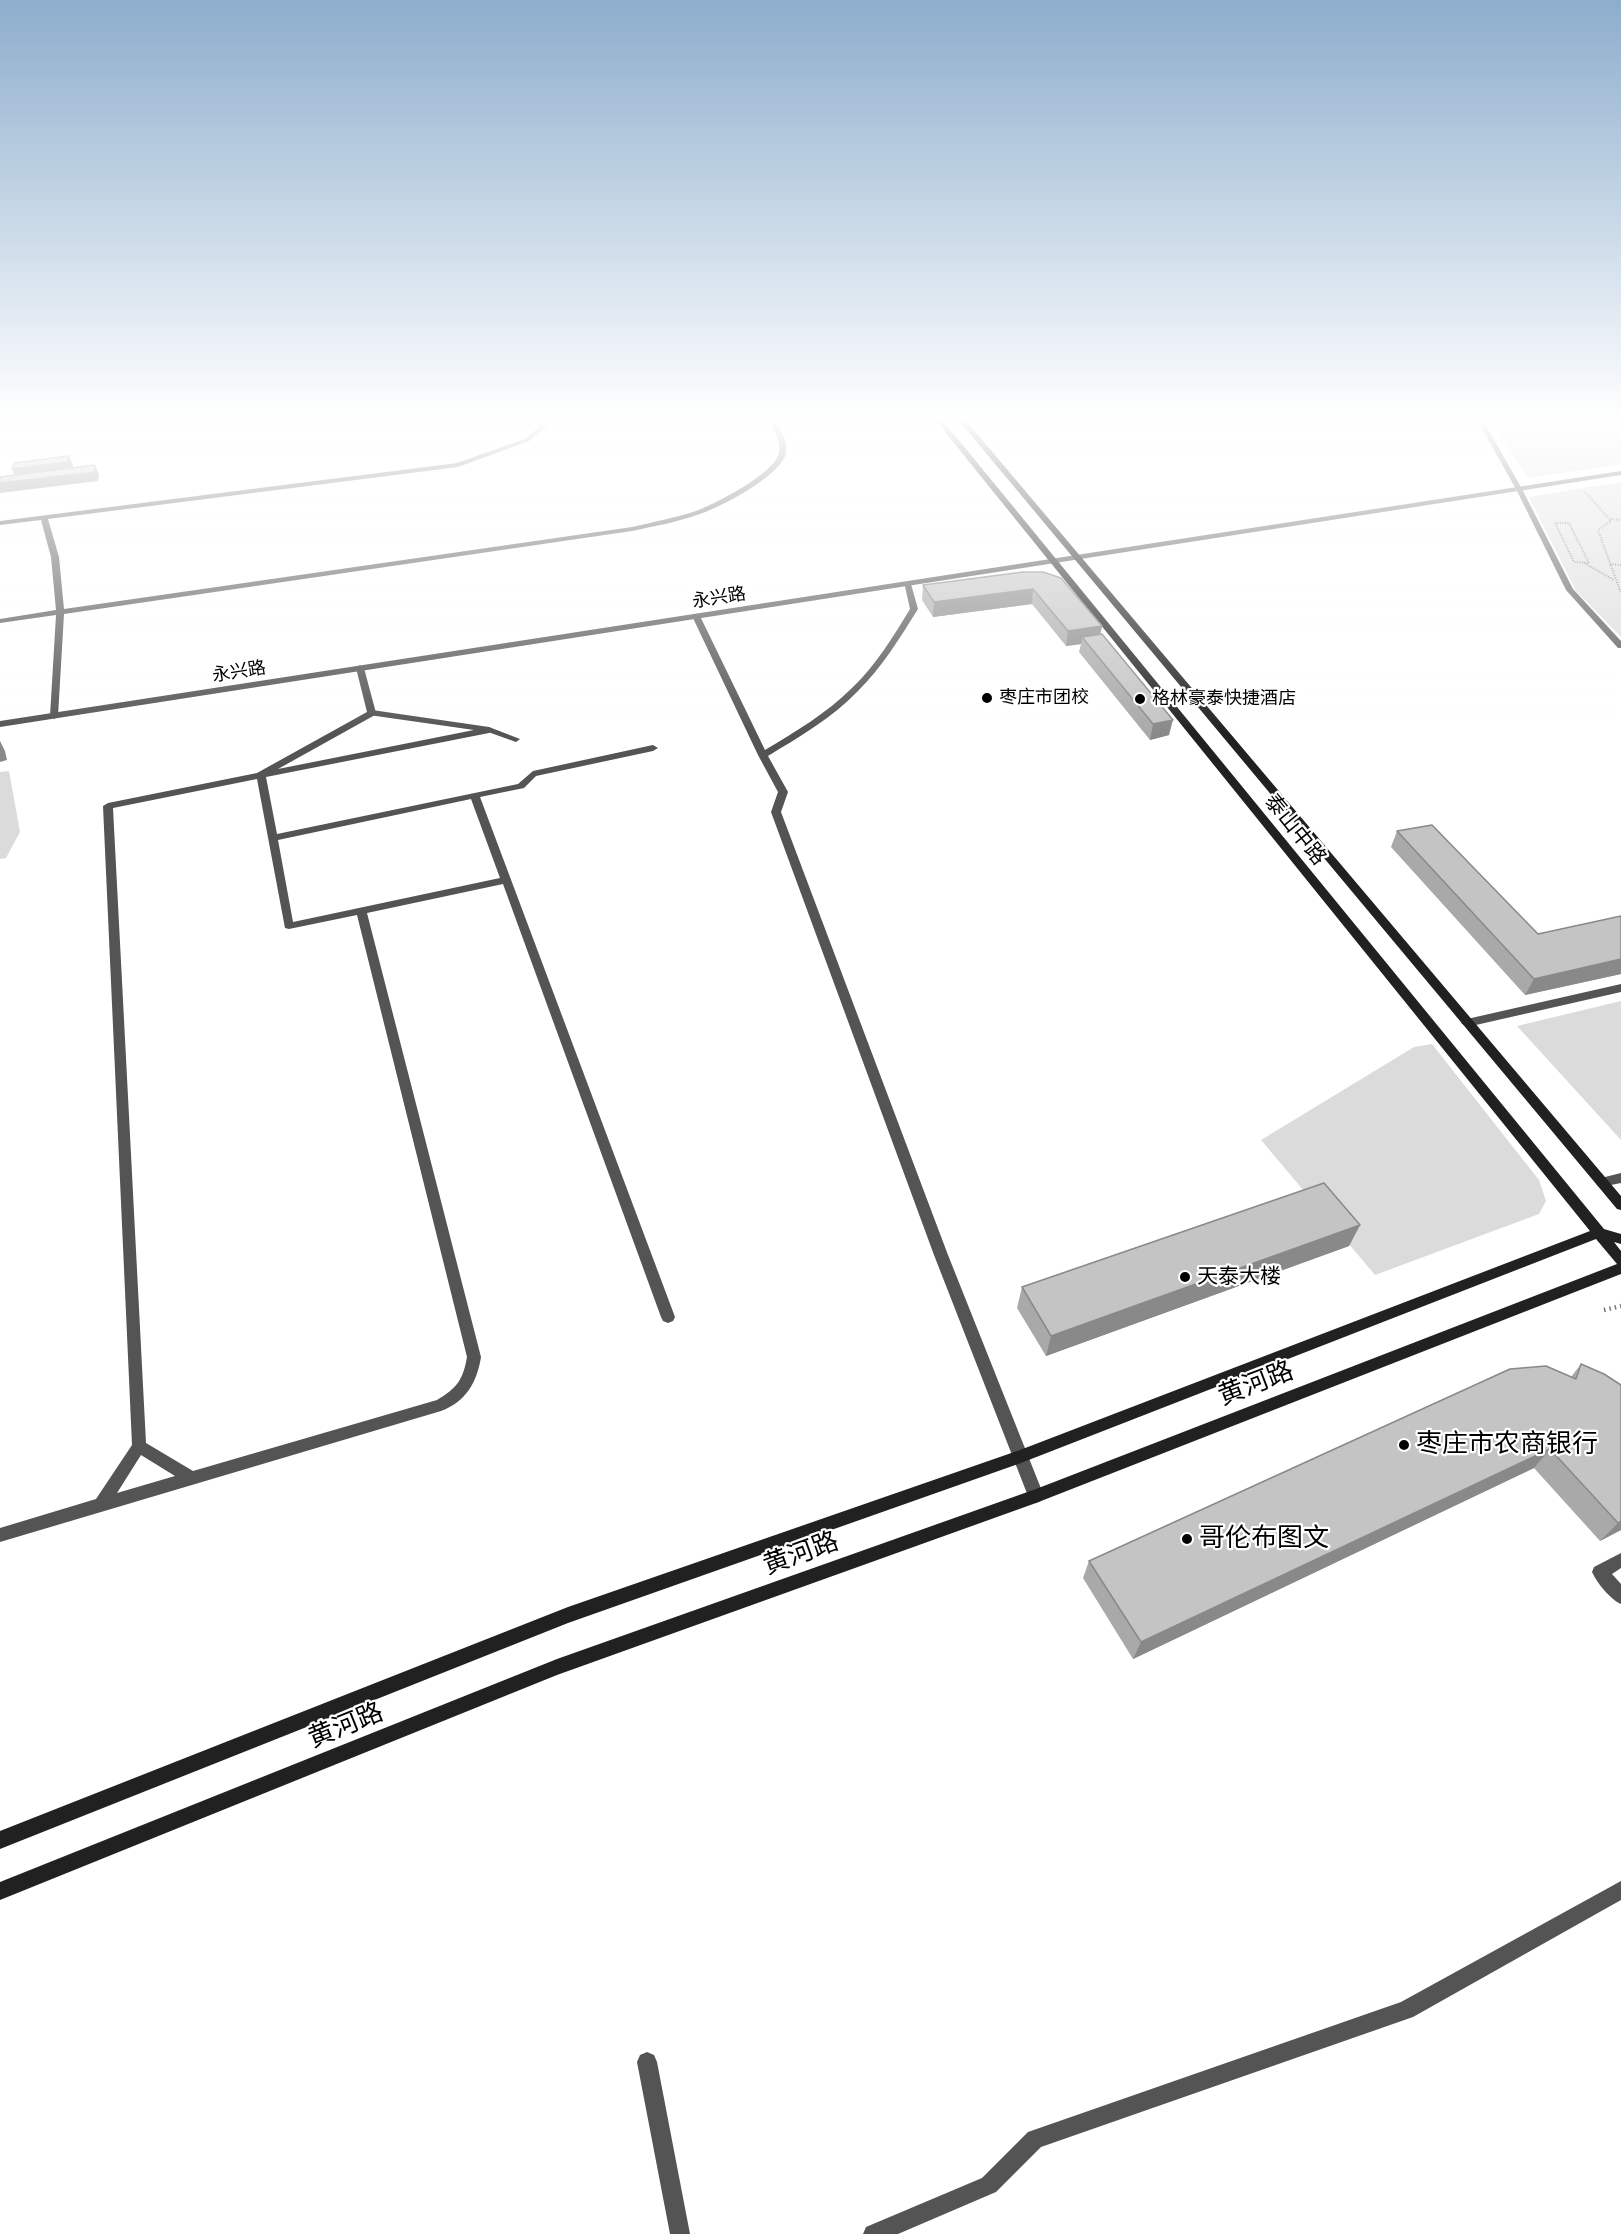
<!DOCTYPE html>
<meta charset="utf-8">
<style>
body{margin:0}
canvas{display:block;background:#fff}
</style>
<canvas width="1621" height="2234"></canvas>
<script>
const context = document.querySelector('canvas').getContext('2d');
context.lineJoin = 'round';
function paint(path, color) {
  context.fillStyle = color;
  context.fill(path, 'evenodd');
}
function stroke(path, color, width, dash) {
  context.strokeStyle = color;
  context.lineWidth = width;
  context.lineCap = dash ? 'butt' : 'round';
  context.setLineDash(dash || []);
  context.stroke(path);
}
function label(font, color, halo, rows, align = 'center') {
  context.font = font + ' Karla,"Noto Sans SC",sans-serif';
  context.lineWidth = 4.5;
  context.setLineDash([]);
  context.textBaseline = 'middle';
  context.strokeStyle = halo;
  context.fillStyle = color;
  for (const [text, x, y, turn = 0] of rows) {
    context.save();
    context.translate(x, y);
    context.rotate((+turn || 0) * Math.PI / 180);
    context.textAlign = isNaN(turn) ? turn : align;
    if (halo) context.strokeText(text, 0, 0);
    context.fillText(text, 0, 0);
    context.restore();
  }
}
paint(new Path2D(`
 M1492,422H1621V464L1528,478Z
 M1621,482V637L1576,591L1529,497Z
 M9,771L20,832L6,858L0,859V772Z
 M1621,1001V1140L1517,1026Z
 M1432,1044L1539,1180L1546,1201L1539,1214L1375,1275L1261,1140L1414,1047Z`), '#dbdbdb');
stroke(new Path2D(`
 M1585,492L1611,521L1598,530L1621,593
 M1611,519L1621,520
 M1555,523H1569L1589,563L1574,562Z
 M1584,563L1614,580
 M1610,564L1621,565`), '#767676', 2, [1, 1.5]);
stroke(new Path2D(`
 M1604,1310L1621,1306`), '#767676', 4.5, [1.5, 4]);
paint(new Path2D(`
 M372,710L489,727L520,739L516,742L488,732L369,715V711Z`), '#545454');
paint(new Path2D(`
 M544,422H551L529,441L458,467L48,519L59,557L64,609L632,527C653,522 675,518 696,511C715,504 774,474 779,453C781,442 775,431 770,422H776C781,431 788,442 786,453C781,476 721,507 700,514C678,522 655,526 632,531L64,614L58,716L54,719L50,716L56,615L0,623V619L56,610L51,557L41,520L0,525V521L457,463L525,439Z
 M1478,422H1484L1522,489L1573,589L1621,641V648H1618L1566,590L1516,489Z
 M904,582L911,584L918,609C900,638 882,667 858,691C832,718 799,737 768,756L788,792L781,812L948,1255L1044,1496L1041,1501L1036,1503L1031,1501L1028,1496L934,1255L771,812L778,792L758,755L692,616L696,614L700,616L765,750C795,732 827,713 852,688C876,665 893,637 910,609Z
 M360,665L364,668L376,713L375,715L278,769L489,727L493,730L489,733L266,777L277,834L518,784L533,771L653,745L658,748L653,751L536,776L524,788L480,797L675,1317L673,1321L668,1323L663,1321L661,1317L503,884L367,913L481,1357C477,1382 466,1402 441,1411L0,1542V1528L96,1499L132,1445L103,806L108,803L257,773L367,712L356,668ZM257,779L285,928L289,929L357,915L467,1357C463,1380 457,1388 437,1400L193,1471L146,1443L113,808ZM471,799L500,878L293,922L278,840ZM141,1455L175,1476L117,1493Z
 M1621,984V992L1467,1027L1461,1023L1467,1019Z
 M1621,1173V1183L1601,1187L1597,1185L1595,1182L1597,1179Z
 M1621,1553V1568L1612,1574L1621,1584V1604C1610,1599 1597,1583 1592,1572L1594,1567Z
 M1621,1881V1900L1413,2017L1041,2147L996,2192L898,2234H863L866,2227L982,2178L1028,2132L1401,2002Z
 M647,2052L654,2055L657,2062L690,2234H670L637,2062L640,2055Z`), '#545454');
paint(new Path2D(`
 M1621,471V475L0,727V721Z`), '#545454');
paint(new Path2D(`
 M937,422H944L1604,1229L1621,1234V1244L1614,1242L1621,1251V1274L1036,1503L557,1675L0,1900V1882L557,1659L1036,1489L1617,1264L1596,1239L1021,1463L568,1623L0,1849V1831L568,1607L1020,1450L1590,1231Z
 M960,422H967L1621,1196V1210L1617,1209Z`), '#212121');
paint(new Path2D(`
 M1043,572L1102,626L1100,634L1169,735L1150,740L1079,652L1081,644L1066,646L1032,604L933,617L922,600L923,585Z
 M1397,831L1538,934L1621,916V974L1525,995L1391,847Z
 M1360,1225L1349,1246L1046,1356L1017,1308L1022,1287Z
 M1581,1364L1621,1530L1600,1541L1534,1468L1133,1659L1083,1578L1089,1561L1571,1377Z`), '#a9a9a9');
paint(new Path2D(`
 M1032,422H1065L1031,426Z
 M69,456L73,465L72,472L16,478L12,469Z
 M95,465L99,475L98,481L0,493V483Z
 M1033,589L1032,604L933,617L934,602Z
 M1102,626L1099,641L1082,637L1081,644L1066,646L1068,631Z
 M1173,720L1169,735L1150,740L1153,724Z
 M0,741L5,751L7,760L0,762Z
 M1621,959V974L1525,995L1534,979Z
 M1360,1225L1349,1246L1046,1356L1051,1336Z
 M1550,1449L1534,1468L1133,1659L1141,1642Z
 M1621,1521V1530L1600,1541L1618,1523Z`), '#898989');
const building = new Path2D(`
 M69,456L68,462L12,469L14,463Z
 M95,465V472L0,483V477Z
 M1023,572H1043L1061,578L1102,626L1068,631L1033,589L934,602L923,585Z
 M1102,634L1173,720L1153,724L1082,637Z
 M1432,825L1538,934L1621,916V959L1534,979L1397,831Z
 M1324,1183L1360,1225L1051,1336L1022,1287Z
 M1581,1364L1604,1374L1621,1385V1521L1618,1523L1550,1449L1141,1642L1089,1561L1510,1369L1546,1366L1576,1379Z`);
paint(building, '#c4c4c4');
stroke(building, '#898989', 1.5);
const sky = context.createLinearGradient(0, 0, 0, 735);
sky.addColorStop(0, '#8cadcc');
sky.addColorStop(0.57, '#fff');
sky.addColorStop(1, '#ffffff00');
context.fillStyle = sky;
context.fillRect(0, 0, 1621, 735);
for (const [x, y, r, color] of [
 [987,698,6,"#000"],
 [1140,699,6,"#000"],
 [1185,1277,6,"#000"],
 [1404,1445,6,"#000"],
 [1187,1539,6,"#000"]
]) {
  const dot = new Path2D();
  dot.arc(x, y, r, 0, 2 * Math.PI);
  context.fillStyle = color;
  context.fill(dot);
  stroke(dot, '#fff', 2);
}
label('18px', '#000', '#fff', [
 ["永兴路",719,598,-9],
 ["永兴路",239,672,-9]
]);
label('18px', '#000', '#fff', [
 ["枣庄市团校",999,698],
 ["格林豪泰快捷酒店",1152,699]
], 'left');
label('21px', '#000', '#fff', [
 ["泰山中路",1295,830,51]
]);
label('21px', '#000', '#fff', [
 ["天泰大楼",1197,1277]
], 'left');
label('26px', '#000', '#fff', [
 ["黄河路",1256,1384,-21],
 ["黄河路",801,1554,-20],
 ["黄河路",346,1726,-22]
]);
label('26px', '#000', '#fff', [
 ["枣庄市农商银行",1416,1445],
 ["哥伦布图文",1199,1539]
], 'left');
</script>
